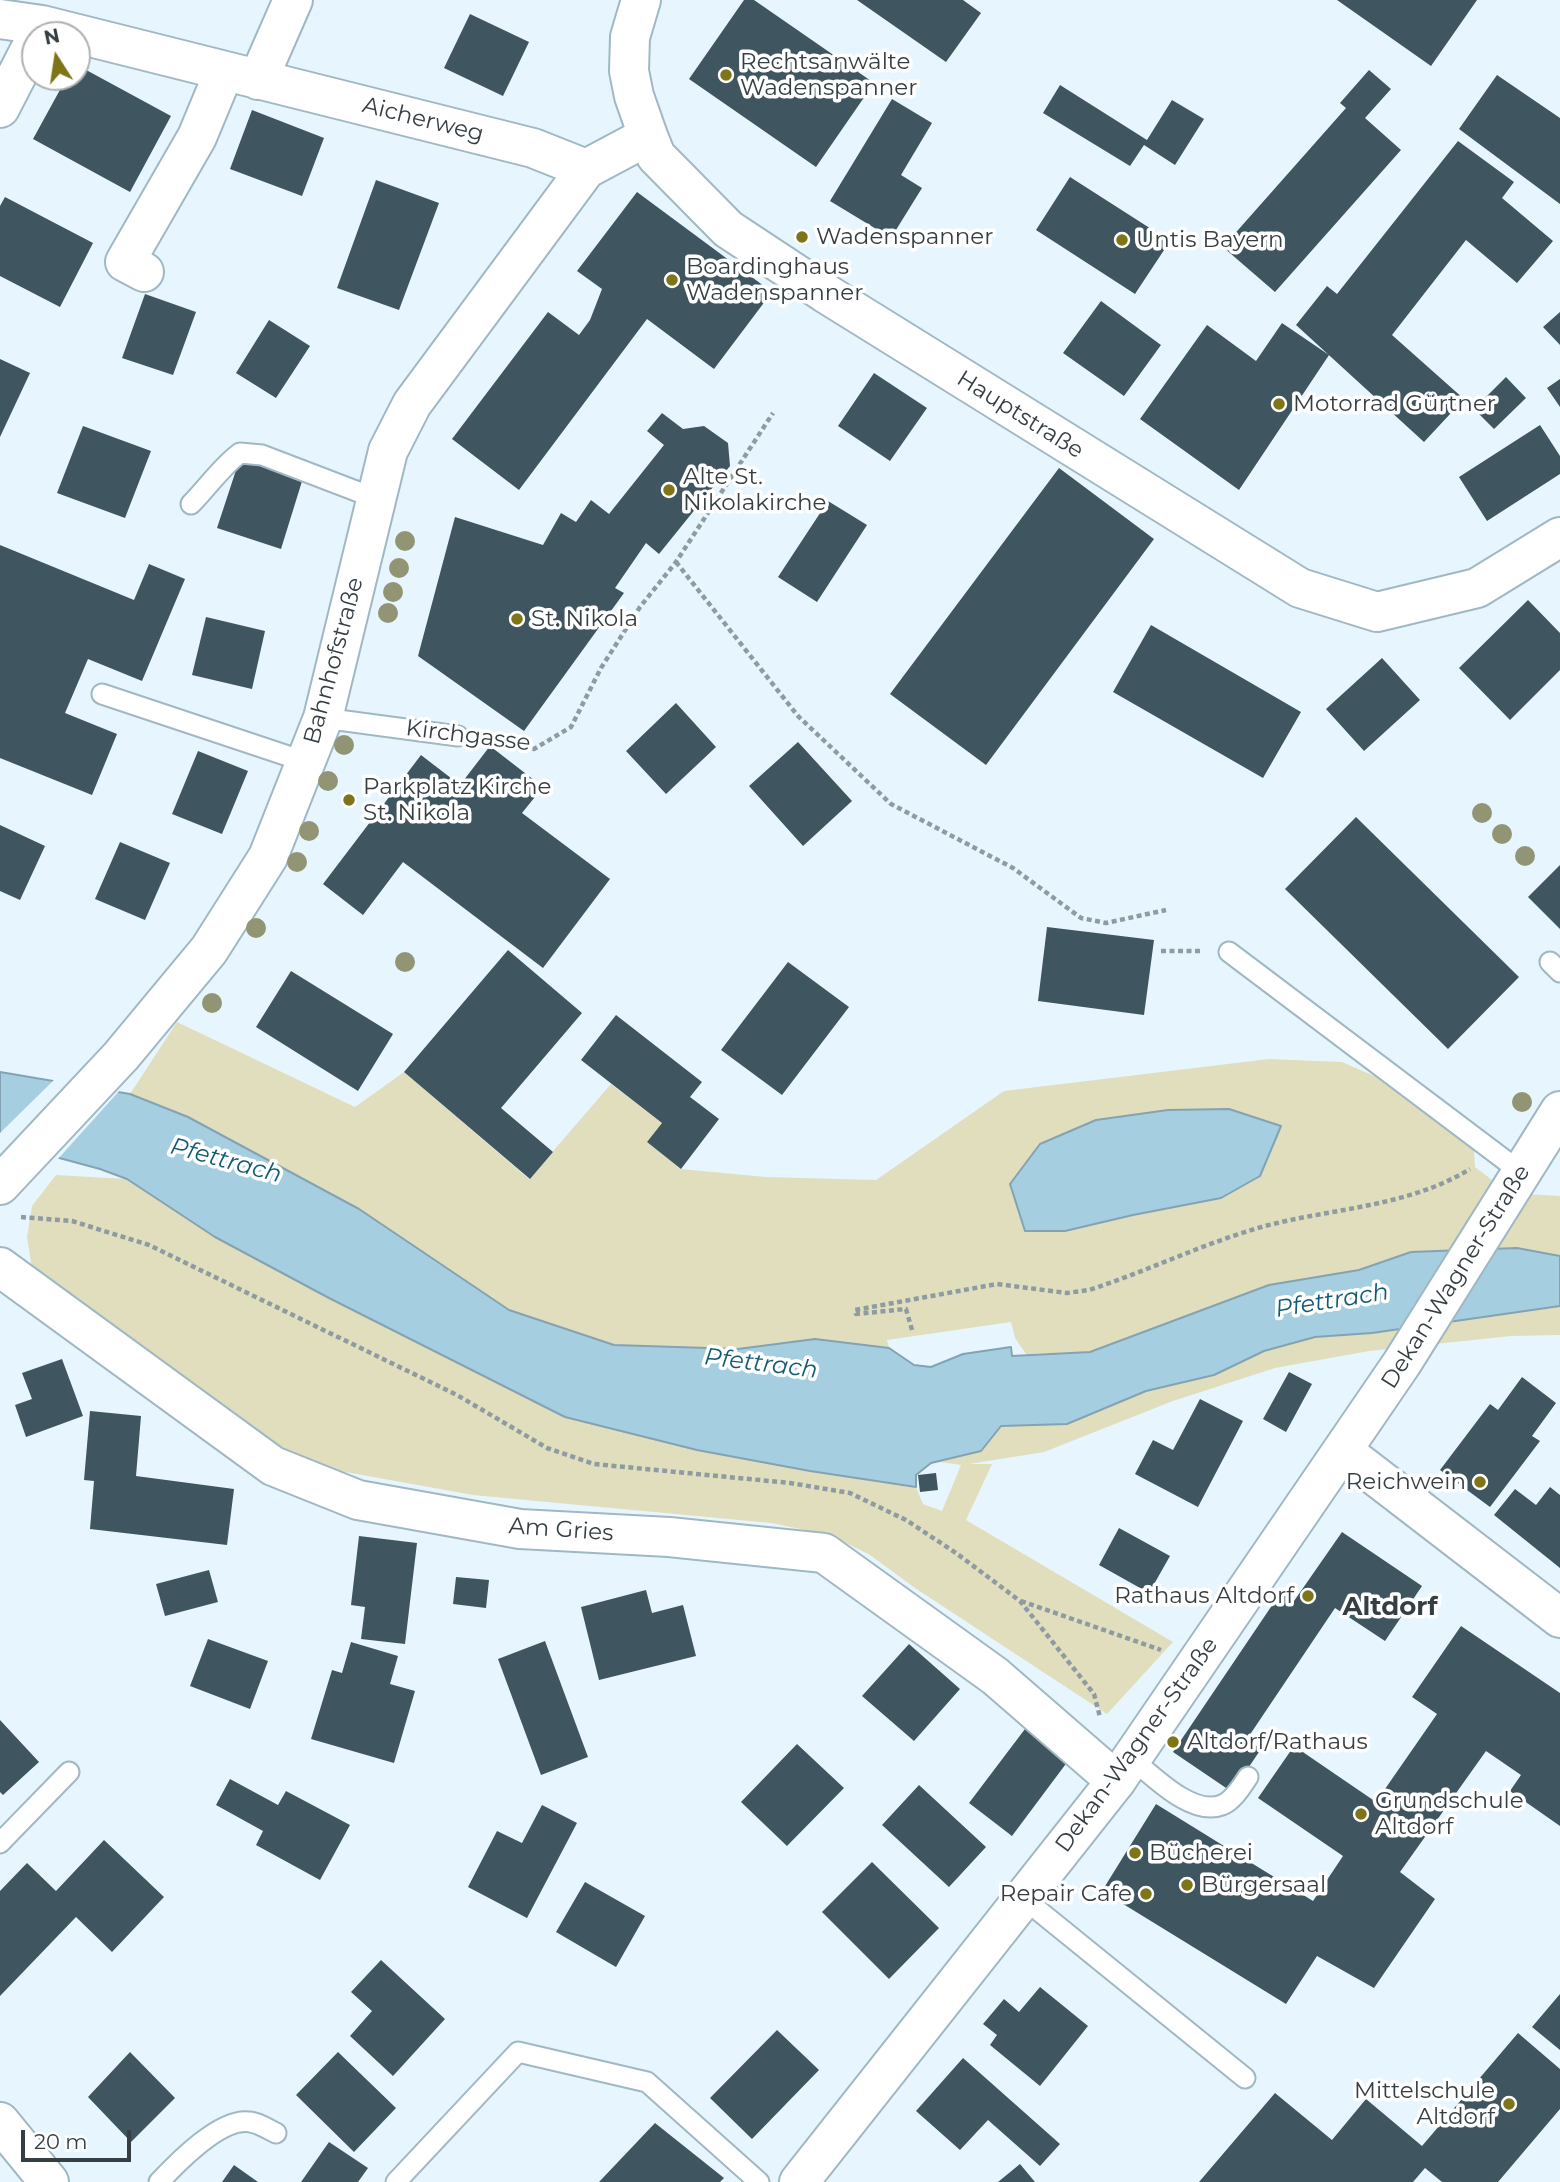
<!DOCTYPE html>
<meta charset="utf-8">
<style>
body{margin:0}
#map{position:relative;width:1560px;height:2182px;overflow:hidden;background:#e7f6fe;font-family:Montserrat,sans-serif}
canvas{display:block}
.north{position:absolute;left:21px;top:21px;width:70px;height:70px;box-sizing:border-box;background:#fff;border:2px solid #aeb2b4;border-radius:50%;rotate:348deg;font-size:19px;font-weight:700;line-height:28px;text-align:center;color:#353f43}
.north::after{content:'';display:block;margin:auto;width:24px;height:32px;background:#7d7518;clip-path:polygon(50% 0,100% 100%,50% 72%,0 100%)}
.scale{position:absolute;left:21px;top:2130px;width:110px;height:32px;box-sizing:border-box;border:4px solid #353f43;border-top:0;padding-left:9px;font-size:21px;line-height:24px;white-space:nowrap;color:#353f43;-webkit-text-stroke:5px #fff;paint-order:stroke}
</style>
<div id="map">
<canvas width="1560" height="2182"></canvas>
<div class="north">N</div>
<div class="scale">20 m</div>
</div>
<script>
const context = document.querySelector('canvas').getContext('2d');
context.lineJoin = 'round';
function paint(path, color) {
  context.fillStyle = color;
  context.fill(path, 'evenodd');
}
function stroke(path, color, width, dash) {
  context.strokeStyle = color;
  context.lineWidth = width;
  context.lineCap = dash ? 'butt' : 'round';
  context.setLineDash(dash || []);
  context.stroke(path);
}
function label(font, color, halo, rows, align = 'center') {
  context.font = font + ' Montserrat,sans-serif';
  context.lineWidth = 7;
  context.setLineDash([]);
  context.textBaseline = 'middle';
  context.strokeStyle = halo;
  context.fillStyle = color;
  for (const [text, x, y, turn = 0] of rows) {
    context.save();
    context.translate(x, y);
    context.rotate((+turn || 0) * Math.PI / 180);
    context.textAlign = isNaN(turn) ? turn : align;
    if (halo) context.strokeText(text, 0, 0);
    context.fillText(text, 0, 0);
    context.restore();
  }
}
paint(new Path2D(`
 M177,1022L355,1107L404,1072L529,1179L611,1084L662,1123L647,1142L681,1169L766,1177L876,1180L1004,1091L1269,1059L1342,1062L1395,1085L1457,1131L1474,1149L1475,1167L1509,1193L1560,1196V1256L1517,1248L1363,1269L1269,1285L1090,1352L1026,1354L1015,1338L1011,1322L887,1340L889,1348L815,1339L738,1349L614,1345L509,1310L359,1209L188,1117L130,1094ZM1096,1120L1133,1215L1065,1231Z
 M56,1175L127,1179L215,1237L565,1417L697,1450L810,1471L916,1487L923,1504L942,1511L961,1465L940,1462L981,1451L1001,1426L1067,1424L1146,1391L1214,1375L1263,1351L1315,1337L1372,1333L1560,1306V1335L1511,1336L1369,1351L1275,1368L1173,1401L1044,1452L969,1464H992L966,1520L1173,1642L1107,1714L915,1588L870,1555L830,1535L771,1523L473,1495L340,1471L272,1444L32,1269L27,1237L32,1206Z`), '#e0debd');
const water = new Path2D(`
 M0,1072L130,1094L188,1117L359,1209L509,1310L614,1345L738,1349L815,1339L889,1348L914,1365L931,1367L963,1354L1011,1347L1012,1356L1090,1352L1269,1285L1359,1270L1411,1252L1517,1248L1560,1256V1306L1372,1333L1315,1337L1264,1351L1214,1375L1146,1391L1067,1424L1001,1426L981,1451L931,1463L916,1475V1487L810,1471L697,1450L565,1417L329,1298L215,1237L127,1179L100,1169L0,1142Z
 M1229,1109L1281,1126L1260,1176L1221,1198L1133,1215L1065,1231H1025L1010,1184L1040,1144L1096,1120L1168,1110Z`);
paint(water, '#a6cee1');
stroke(water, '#84a3b2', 2);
paint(new Path2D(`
 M56,1078L121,1089L57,1160L0,1146V1133Z`), '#e7f6fe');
paint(new Path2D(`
 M744,0H754L874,83L816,167L689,79Z
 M857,0H963L981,13L946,62Z
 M1337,0H1477L1431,66Z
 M470,14L529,42L503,96L444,68Z
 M77,65L171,116L130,192L33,139L67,77H77Z
 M1369,70L1391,89L1365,118L1401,150L1275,292L1223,247L1346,108L1340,103Z
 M1497,75L1560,118V204L1459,129Z
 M1060,85L1147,140L1172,100L1204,119L1175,165L1144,145L1130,166L1043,113Z
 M892,99L932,123L901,175L922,188L891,238L830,201Z
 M252,110L324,138L302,196L230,169Z
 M1458,141L1514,182L1502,198L1553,241L1517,283L1466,240L1392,335L1464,399L1424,442L1296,325L1327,286L1337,294Z
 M1070,177L1170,241L1135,294L1036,230Z
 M376,180L439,203L399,310L337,288Z
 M637,192L772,292L714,369L647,319L519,490L452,439L548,312L579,335L590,320L602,289L577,271Z
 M5,197L93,243L60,307L0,276V206Z
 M145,294L196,312L173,375L122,358Z
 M1101,301L1161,345L1124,396L1063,353Z
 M1560,312V345L1543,327Z
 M269,320L310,346L276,398L236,373Z
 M1282,323L1329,355L1239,490L1140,419L1207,325L1256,361Z
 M0,359L30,373L0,437Z
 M874,373L927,408L890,461L838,426Z
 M1506,377L1526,398L1494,429L1474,409Z
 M1560,379V407L1547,388Z
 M662,413L683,429L704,426L728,443L730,466L659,554L646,543L615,588L624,593L524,731L418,656L455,517L543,545L561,513L576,522L591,500L609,514L664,445L647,431Z
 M1540,425L1560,456V474L1487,521L1459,477Z
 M83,426L151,451L125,518L57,493Z
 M240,458L303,478L281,549L217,528Z
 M1059,468L1154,539L986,765L890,694Z
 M828,501L867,525L817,602L778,577Z
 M0,545L134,600L149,564L185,579L142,681L88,659L65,713L117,734L92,795L0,758Z
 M1528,600L1560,633V670L1510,720L1459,668Z
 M206,617L265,631L252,689L192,675Z
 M1151,625L1301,712L1263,778L1113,692Z
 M1382,658L1420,700L1364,751L1326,709Z
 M676,703L716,747L666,794L626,751Z
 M798,742L852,801L803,846L749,786Z
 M490,746L543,787L522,813L610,879L543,968L403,862L363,915L323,884L421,755L460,785Z
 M198,751L248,771L222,834L172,814Z
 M1356,817L1519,977L1448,1049L1285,889Z
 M0,825L45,846L20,900L0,891Z
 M120,842L170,863L145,920L95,899Z
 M1560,865V929L1528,897Z
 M1047,927L1154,940L1144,1015L1038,1001Z
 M508,950L582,1013L501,1108L553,1152L530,1179L404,1072Z
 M788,962L849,1007L782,1095L721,1050Z
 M291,971L393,1034L358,1091L256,1027Z
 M616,1015L702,1082L690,1097L719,1119L681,1169L647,1142L662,1123L581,1060Z
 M62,1359L83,1416L26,1437L15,1405L32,1399L22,1373Z
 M1289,1372L1312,1384L1286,1432L1263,1419Z
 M1522,1377L1556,1403L1532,1436L1540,1441L1490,1507L1440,1470L1490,1404L1498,1410Z
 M1200,1399L1243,1421L1198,1507L1135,1474L1153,1440L1173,1450Z
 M90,1411L141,1416L136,1476L234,1489L227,1545L90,1529L94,1481L84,1480Z
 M936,1473L938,1490L920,1492L918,1475Z
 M1550,1487L1560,1495V1568L1494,1515L1515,1489L1536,1505Z
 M1119,1528L1170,1556L1149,1593L1099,1565Z
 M1342,1532L1422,1586L1385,1641L1335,1608L1247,1739L1261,1749L1232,1792L1173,1752L1281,1592L1294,1601Z
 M359,1536L417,1543L405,1644L361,1639L365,1607L351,1605Z
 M209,1570L218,1602L165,1616L156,1584Z
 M456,1577L489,1580L486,1608L453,1604Z
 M646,1590L652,1613L683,1605L696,1656L599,1680L581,1607Z
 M1461,1626L1560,1693V1826L1510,1791L1521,1775L1486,1751L1400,1872L1435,1899L1374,1988L1317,1956L1286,2004L1102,1891L1156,1804L1313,1901L1343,1856L1258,1798L1294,1746L1376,1802L1437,1714L1412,1697Z
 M208,1639L268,1661L250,1709L190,1686Z
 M545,1641L588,1757L541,1775L498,1659Z
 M351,1642L398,1656L390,1684L415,1691L394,1763L311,1739L332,1670L342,1673Z
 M909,1644L960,1689L914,1741L862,1696Z
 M0,1720L39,1762L3,1795L0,1792Z
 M1028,1725L1071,1757L1012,1836L969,1803Z
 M797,1744L844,1788L787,1846L741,1802Z
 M230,1779L278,1805L286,1791L350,1825L320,1880L256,1845L263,1831L216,1805Z
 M919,1785L986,1847L949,1887L882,1825Z
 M542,1805L577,1823L527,1918L468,1887L497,1831L522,1843Z
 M104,1840L164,1897L112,1952L76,1917L0,1996V1891L27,1863L56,1891Z
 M872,1862L939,1928L889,1979L822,1912Z
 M585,1882L645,1916L616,1967L556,1932Z
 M381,1960L445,2019L393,2076L350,2036L372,2011L351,1992Z
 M1040,1987L1088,2026L1040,2086L990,2045L997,2035L983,2024L1004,1999L1019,2012Z
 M1560,1994V2050L1532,2027Z
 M777,2030L819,2070L752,2139L710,2098Z
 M1518,2033L1560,2069V2109L1498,2182H1442L1425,2168L1413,2182H1199L1275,2093L1332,2140L1366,2099L1422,2146Z
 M130,2052L175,2098L131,2142L88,2097Z
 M338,2052L396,2108L354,2152L296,2095Z
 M963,2058L1060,2144L1040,2166L988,2120L960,2150L916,2111Z
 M655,2123L724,2178L720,2182H599Z
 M329,2142L368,2168L358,2182H301Z
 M1020,2164L1035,2182H998Z
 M234,2165L258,2182H222Z`), '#3f555f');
const lane = new Path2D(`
 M191,504C208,487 221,467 240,453L262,455L377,499
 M102,694L306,762
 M323,718L458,736
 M1229,952L1522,1173
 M1550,962L1560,972
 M1131,1758C1152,1775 1192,1817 1222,1805C1233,1801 1242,1786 1248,1777
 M0,1843L69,1772
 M1023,1898L1245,2078
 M159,2182C177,2163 221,2117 250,2122C259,2123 268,2129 276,2133
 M396,2182L518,2052L647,2082L759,2182`);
const street = new Path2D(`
 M0,19L42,25L533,148L586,169
 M258,80L293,0
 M0,108L35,40
 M144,272L125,262L197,137L224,72
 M0,1267L273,1466L358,1500L520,1529L669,1537L824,1553L995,1676L1116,1781
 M1343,1451L1560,1618`);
const secondary = new Path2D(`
 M641,0L630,37L629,71L634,96L648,136L656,156L728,229L825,293L1300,588L1377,612L1477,588L1560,537
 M0,1185L121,1056L209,950L268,857L323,718L388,451L412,404L586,169L648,136
 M0,2122L49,2182
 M799,2182L1116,1781L1402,1363L1560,1111`);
stroke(lane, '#a0b8c4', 23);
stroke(street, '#a0b8c4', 42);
stroke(secondary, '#a0b8c4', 42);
stroke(new Path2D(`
 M676,562L798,716L891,804L1013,868L1081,918L1106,923L1166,910
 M482,742L534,749L571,727L601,668L640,607L676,562L773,413
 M1161,951H1203
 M21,1217L72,1221L149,1245L457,1395L547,1448L594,1464L790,1483L850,1493L906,1520L956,1553L1020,1601L1094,1694L1100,1717
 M912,1330L906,1309L856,1314L855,1310L997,1284L1067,1293L1089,1290C1148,1271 1204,1243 1265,1226C1333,1208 1408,1207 1470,1169
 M1021,1601L1161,1650`), '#8e9ba1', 4.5, [5, 3.5]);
stroke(lane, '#fff', 19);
stroke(street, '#fff', 38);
stroke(secondary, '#fff', 38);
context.fillStyle = '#929574';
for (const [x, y] of [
 [405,541],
 [399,568],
 [393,592],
 [388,613],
 [344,745],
 [328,781],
 [1482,813],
 [309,831],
 [1502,834],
 [1525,856],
 [297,862],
 [256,928],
 [405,962],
 [212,1003],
 [1522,1102]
]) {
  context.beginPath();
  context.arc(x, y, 10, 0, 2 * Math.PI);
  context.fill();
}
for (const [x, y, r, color] of [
 [726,75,7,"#7d7518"],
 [802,237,7,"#7d7518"],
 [1122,240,7,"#7d7518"],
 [672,280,7,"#7d7518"],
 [1279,404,7,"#7d7518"],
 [669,490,7,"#7d7518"],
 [517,619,7,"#7d7518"],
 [349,800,7,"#7d7518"],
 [1480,1482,7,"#7d7518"],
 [1308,1596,7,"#7d7518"],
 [1173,1742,7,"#7d7518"],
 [1361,1814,7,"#7d7518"],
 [1135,1853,7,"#7d7518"],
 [1187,1885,7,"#7d7518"],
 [1146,1894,7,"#7d7518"],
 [1509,2104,7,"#7d7518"]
]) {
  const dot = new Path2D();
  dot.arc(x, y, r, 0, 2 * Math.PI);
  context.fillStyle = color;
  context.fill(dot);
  stroke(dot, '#fff', 2.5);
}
label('23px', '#353f43', '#fff', [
 ["Rechtsanwälte",740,62],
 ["Wadenspanner",740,88],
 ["Wadenspanner",816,237],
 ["Untis Bayern",1136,240],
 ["Boardinghaus",686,267],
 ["Wadenspanner",686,293],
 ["Motorrad Gürtner",1293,404],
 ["Alte St.",683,477],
 ["Nikolakirche",683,503],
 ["St. Nikola",531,619],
 ["Parkplatz Kirche",363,787],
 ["St. Nikola",363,813],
 ["Reichwein",1466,1482,"right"],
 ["Rathaus Altdorf",1294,1596,"right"],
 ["Altdorf/Rathaus",1187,1742],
 ["Grundschule",1375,1801],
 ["Altdorf",1375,1827],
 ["Bücherei",1149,1853],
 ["Bürgersaal",1201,1885],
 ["Repair Cafe",1132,1894,"right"],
 ["Mittelschule",1495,2091,"right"],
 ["Altdorf",1495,2117,"right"]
], 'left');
label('23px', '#353f43', '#fff', [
 ["Aicherweg",423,120,14],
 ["Hauptstraße",1020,415,32],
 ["Bahnhofstraße",334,661,-75],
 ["Kirchgasse",468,736,7],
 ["Dekan-Wagner-Straße",1456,1277,-58],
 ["Am Gries",561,1530,4],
 ["Dekan-Wagner-Straße",1137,1745,-54]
]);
label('italic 24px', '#115a75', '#fff', [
 ["Pfettrach",226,1161,15],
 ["Pfettrach",1332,1301,-9],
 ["Pfettrach",761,1364,7]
]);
label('bold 26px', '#353f43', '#fff', [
 ["Altdorf",1390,1607]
]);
</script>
